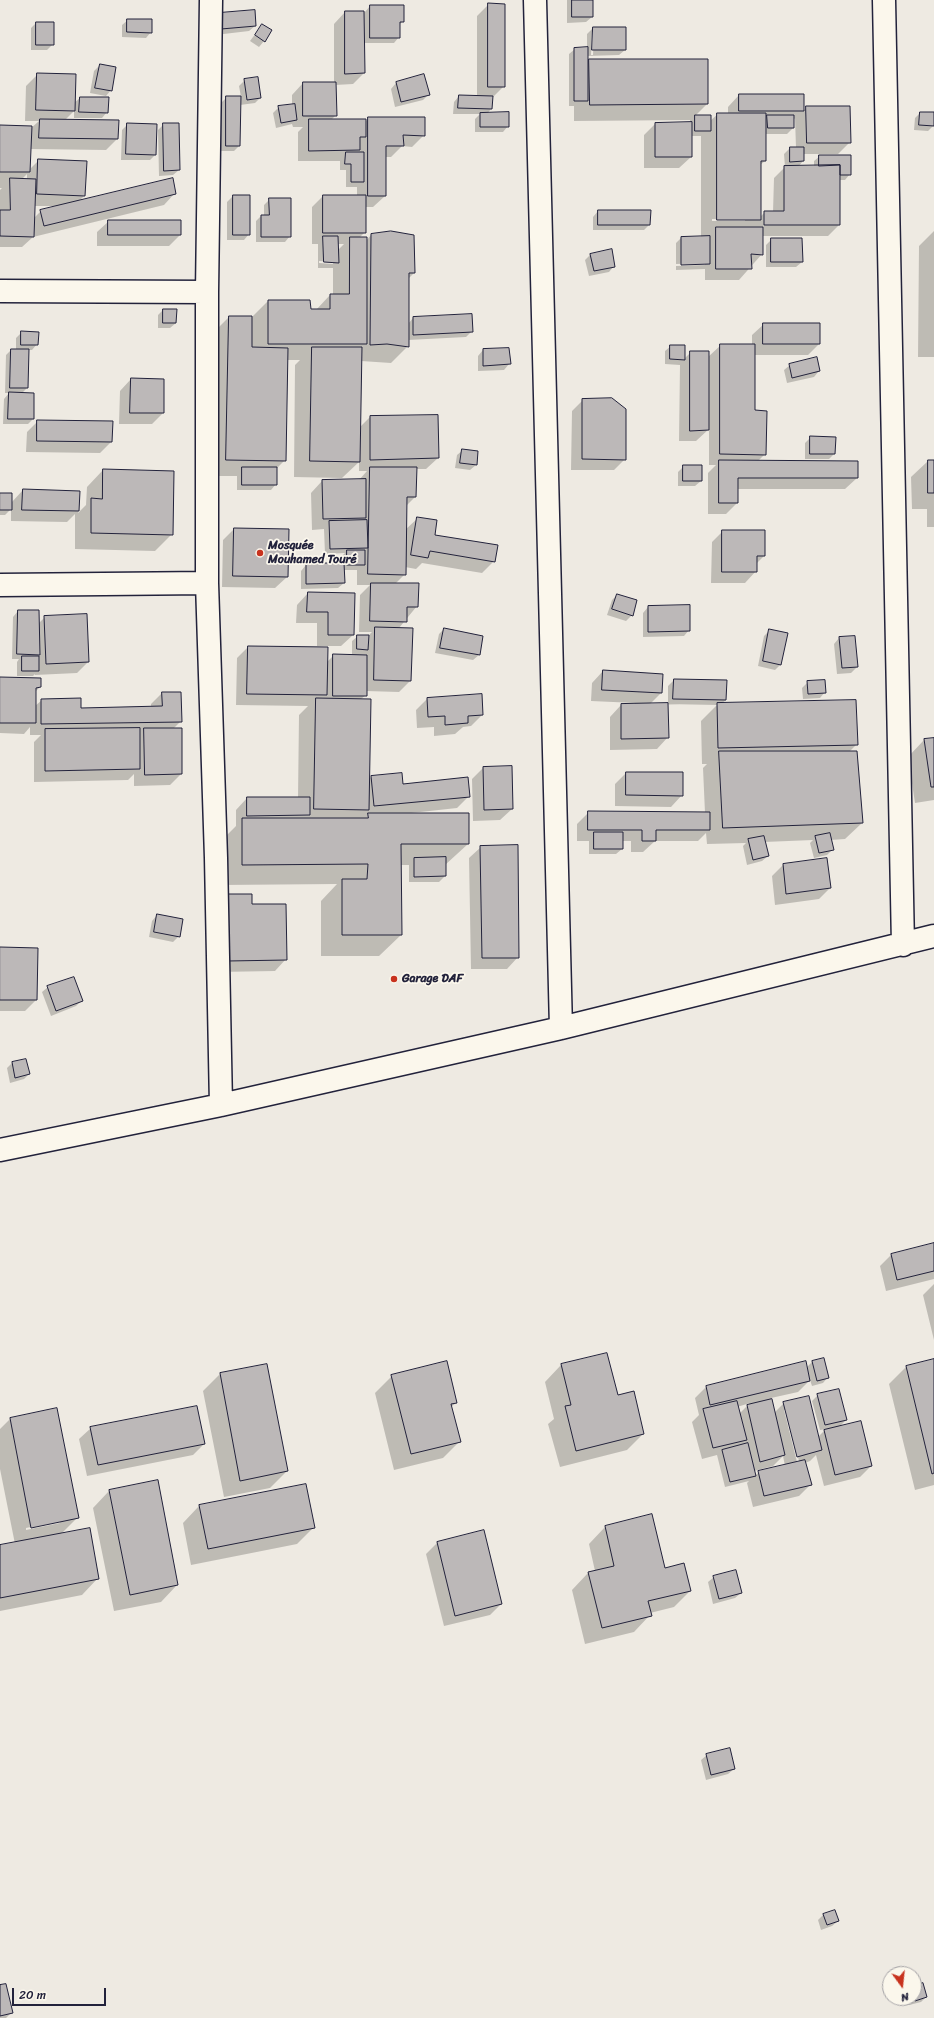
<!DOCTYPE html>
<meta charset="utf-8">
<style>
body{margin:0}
#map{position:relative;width:934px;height:2018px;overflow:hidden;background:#eeeae2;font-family:Sriracha,sans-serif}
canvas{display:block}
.north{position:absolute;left:882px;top:1966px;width:40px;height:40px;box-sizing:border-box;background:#fbf7ec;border:1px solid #a4a2a5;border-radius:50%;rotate:165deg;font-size:11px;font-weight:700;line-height:16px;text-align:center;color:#22223b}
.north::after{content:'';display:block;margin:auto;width:14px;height:18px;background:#c8321e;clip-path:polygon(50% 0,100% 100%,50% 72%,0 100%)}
.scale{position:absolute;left:12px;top:1988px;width:94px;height:18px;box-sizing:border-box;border:2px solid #22223b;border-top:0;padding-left:5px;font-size:12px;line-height:14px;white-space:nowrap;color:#22223b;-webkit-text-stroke:3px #fbf7ec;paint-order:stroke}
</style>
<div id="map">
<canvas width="934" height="2018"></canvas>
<div class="north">N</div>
<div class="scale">20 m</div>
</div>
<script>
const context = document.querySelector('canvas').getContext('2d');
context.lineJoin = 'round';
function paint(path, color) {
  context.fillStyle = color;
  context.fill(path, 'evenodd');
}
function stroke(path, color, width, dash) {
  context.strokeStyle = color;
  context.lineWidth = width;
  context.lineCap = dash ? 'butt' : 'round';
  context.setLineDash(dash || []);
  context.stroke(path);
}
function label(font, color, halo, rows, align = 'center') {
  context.font = font + ' Sriracha,sans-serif';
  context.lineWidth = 3.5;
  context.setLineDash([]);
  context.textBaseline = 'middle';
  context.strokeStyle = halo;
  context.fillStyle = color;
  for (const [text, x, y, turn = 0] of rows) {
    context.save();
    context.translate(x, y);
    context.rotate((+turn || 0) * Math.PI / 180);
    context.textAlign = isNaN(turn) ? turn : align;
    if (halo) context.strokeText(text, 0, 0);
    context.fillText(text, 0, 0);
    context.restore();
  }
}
paint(new Path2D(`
 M567,0H592V17L586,22L567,23Z
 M489,4L504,86L492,98L491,109L487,114L508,126L503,132H475V119L480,114H453L454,102L459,96L477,97V16Z
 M370,6L403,21L399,25V37L394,43H364V73L353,84L335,85L336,115L331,120L365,122L369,118L424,135L412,147L402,146L391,157H385V196L373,207H365V232L359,238L366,241L371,235L414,273L408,279V324L413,318L472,331L466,337L408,340V346L391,363L361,361L360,427L370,417L437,416L438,458L426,469H416L415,497L406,506L405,530L418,518L434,536L494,561L482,573L422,563L416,569L405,567V574L395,584L417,606L399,628L410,681L399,692L366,691V695L361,699L368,780L371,777L402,785L468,797L457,808L411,813L468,844L445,865V876L439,882H409V865H400L401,935L379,956H321V901L337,884L221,885V841L236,826V810L247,798H298L299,715L308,706L236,705L237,658L248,647L327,662L334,655H352V641L358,636H368L372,632H359L360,595L370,585H357V570H343L344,583L338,588L301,589V571L306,565L342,564V556L345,553L325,554L324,529L312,530L311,493L322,481L359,480L367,471H359V462L342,478L294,477L295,365L300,360H287L285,460L276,469V484L271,490H237V476H210L213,333L229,317L251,318L268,301L316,310L330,295H333V268H318V244H312V207L323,196H357V187H346V170H340V161H298V132L303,127H293L292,124L276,128L273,113L279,107L292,105V95L303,83H334V24L345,12H365ZM337,244H344L337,251ZM319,261L333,262V264L319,263Z
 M128,20L151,32L146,38L122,37V25Z
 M214,20L255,26L249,31L215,35Z
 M36,23L53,44L47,50H31V28Z
 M262,25L264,41L259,47L250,41Z
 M593,28L625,50L619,55L587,56V63L590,60L707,104L695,116L710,121L718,114H728V107L739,95H803V111L807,107L850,142L838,154H803V161L798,167L814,166V161L820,156L850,174L845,180H839V225L828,236H762V254L739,280H705V269L676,270V243L681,238H701V136H691V157L679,168H644V135L655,124L690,123V120L574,121V106H569V54L575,49L587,48V34ZM592,32H594L593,55H591ZM795,118L796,148H790L784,154L785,167L774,178L773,212H765L760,217V165L765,161V134H787L793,128V121ZM712,219H745V221H712ZM705,263V265L676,266V264Z
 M100,65L111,90L106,96L90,93L94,71Z
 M38,74L74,103L80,98L107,112L102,118H74V111L65,120L117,139L106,150L30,149L29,170L39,160L84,196L78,202L175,193L164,205L33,237L22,247H0V190L2,188H0V126L30,129L39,121H25L26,86ZM27,174V179H22ZM34,206H57L41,211L34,218Z
 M423,75L429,94L423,100L395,107L391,89L396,83Z
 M245,80L260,98L255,103L240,105L239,146L234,151H221V103L227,97H241L239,86Z
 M920,113H934V125L928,131L914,130L915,118Z
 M128,124L155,155L150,160H121L122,130Z
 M164,124L179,170L173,175L159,176L158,130Z
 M233,196L249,234L244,240H227V202Z
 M270,199L290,236L285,242H256V221L261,216H264V205Z
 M598,211L649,225L644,230H593V217Z
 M109,221L180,235L169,246H97V232Z
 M934,231V357H918L919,246Z
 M772,239L802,262L796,267H766V245Z
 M591,254L614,266L609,272L589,276L585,260Z
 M163,310L176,323L170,328H158V315Z
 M764,324L819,344L808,355H754V411L765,454L758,461L857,478L845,489H737V503L726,514H708V473L716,465H709V429L696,441H679L680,365L665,364V351L671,346L684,359L691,352L708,357L721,345H752V335Z
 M22,332L37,344L32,350H28L27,388L21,394L33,419L28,424H3L4,399L9,393H5L6,355L11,350H16V338Z
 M483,350L509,364L504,370L478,371V356Z
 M790,365L819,371L814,377L787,383L784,370Z
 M131,379L163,413L152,424H119L120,391Z
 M583,400L625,459L614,470H571L572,411Z
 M38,421L111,442L100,453L26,452L27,432Z
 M811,437L834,454L829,459H805V443Z
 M463,450L476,465L470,470L455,468L457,455Z
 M928,461H934V527H927V509H912L911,477Z
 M684,466L701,481L695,486H678V472Z
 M103,470L172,534L155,551L75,549V514L67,522L11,521V509L5,515H0V494L11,503L23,490L79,492L78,513L86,505L87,487Z
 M234,529L287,577L275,588L222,587L223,540Z
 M723,531L764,556L756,564V571L745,583H711L712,542Z
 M308,593L353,635L341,646H317V623H296L297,605Z
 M617,595L632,615L626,621L607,615L612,600Z
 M648,607L689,630L684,636L643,637V613Z
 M18,611L39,623L45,617L88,662L77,673L35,675V674L33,676H17V662L19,659H12L13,617Z
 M444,629L479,655L473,660L435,653L439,634Z
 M770,630L781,664L775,670L758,666L764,636Z
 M854,637L857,667L851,673L837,674L834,644L839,638Z
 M603,671L661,693L649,705L668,704V686L674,680L726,700L721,704L857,744L849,752L862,823L845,839L830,840L833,849L827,855L814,858L810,843L813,840L764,842L768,856L762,861L747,865L743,846L746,843L707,844L706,833L698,841H655L643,852H631V841H622V849L616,854H589V841H577V824L589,812L705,813L703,768L707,764H702L701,721L717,705L667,704L668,737L657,749L610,750V717L621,705H635V703L591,701L592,683Z
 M0,678L40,687L35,692V706L42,700L80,709L151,708V704L162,693L181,721L173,729L181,774L170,785L134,786V774L128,780L34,782V742L41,735H30V727L24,734L0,733Z
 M808,682L825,692L820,698L803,699L802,688Z
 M427,699L482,715L471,726L463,727L455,734L434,736V727L417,728L416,710Z
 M934,739V800L915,803L908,757L924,740Z
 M483,768L512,809L500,820L473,821L472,779Z
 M626,773L682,795L671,807L615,806V784Z
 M481,847L518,957L507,969H471L469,858Z
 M783,865L830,888L819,899L775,905L772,876Z
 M251,905L286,959L275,971L217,972Z
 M157,915L179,936L173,942L149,937L152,921Z
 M0,948L37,949L36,1000L25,1011H0Z
 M48,987L81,1001L76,1006L51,1016L42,992Z
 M25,1060L29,1074L24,1079L10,1083L7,1068L12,1063Z
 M934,1244V1279L886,1291L880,1266L891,1255Z
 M934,1284V1340L923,1295Z
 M824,1359L828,1377L823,1383L812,1386L810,1380L798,1392L771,1398L774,1413L784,1403L818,1437L826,1429L820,1430L812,1401L818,1395L846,1420L839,1427L871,1466L860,1477L824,1486L816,1455L810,1461L805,1463L811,1484L799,1496L753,1507L747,1483L749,1481L725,1487L717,1455L702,1459L692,1422L699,1415L695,1398L706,1387L805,1363L806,1368L812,1362ZM750,1403L739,1414L737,1407ZM784,1410H786L799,1461L797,1462ZM783,1456L785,1466L759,1472L755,1476L754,1471L773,1466Z
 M934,1360V1485L915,1490L889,1384L906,1367Z
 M561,1365L643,1434L627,1450L560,1467L548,1424L554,1419L545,1382Z
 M266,1366L287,1471L270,1488L224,1497L203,1391L220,1374Z
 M392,1376L456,1403L451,1407L460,1441L443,1458L394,1470L375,1393Z
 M56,1410L77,1518L61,1534L98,1578L82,1595L0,1611V1547L15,1544L0,1469V1429L10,1419ZM60,1521V1523L26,1530V1528Z
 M91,1428L204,1444L193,1455L87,1476L79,1439Z
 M109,1491L177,1585L161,1602L114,1611L93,1508Z
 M199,1506L314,1527L297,1544L191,1565L183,1523Z
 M651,1515L665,1569L690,1591L674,1607L650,1613V1615L634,1632L585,1644L572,1590L588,1573L595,1571L589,1544L605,1527Z
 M483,1531L501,1604L490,1615L444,1626L426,1554L437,1543Z
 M714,1577L741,1593L735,1598L713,1604L708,1582Z
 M707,1755L734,1769L728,1774L706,1780L701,1760Z
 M824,1914L838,1921L832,1926L821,1930L818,1920Z
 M923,1984L926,1997L921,2002L909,2005L907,1998H914V1987Z
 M0,1986L12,2012L6,2018H0Z`), '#0003');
const building = new Path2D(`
 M572,0H593V17H572Z
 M488,3L505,4V87H488Z
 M370,5H404V22H400V38H370Z
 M255,10L256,26L221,29L219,13Z
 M345,11H364L365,73L345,74Z
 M127,19H152V33L127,32Z
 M36,22H54V45H36Z
 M262,24L272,30L265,42L255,35Z
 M593,27H626V50H592Z
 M588,47V101H574V48Z
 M589,59H708V104L590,105Z
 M100,64L116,67L112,91L95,88Z
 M37,73L76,74L75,111L36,110Z
 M424,74L430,95L401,102L396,82Z
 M258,77L261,98L247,100L244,79Z
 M303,82H336L337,116H303Z
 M739,94H804V111H739Z
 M459,95L493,96L492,109L458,108Z
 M226,96H241L240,146H226Z
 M80,97H109L108,113L79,112Z
 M295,104L297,120L281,123L278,106Z
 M806,106H850L851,143H807Z
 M509,112V127H480V113Z
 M920,112H934V126L919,125Z
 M717,113H766V161H761V220H717Z
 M695,115H711V131H695Z
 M767,115H794V128H768Z
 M368,117H425V136L403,135L404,146H386V196H368Z
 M40,119L119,120L118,139L39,138Z
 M309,119H366V137H360V150L309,151Z
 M692,122V157H655V123Z
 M127,123L157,124L156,155L126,154Z
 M163,123H179L180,170L164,171Z
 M0,125L32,126L30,172H0Z
 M790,147H804V161L790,162Z
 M346,152H364V182H351V164H345Z
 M819,155H851V175H840V165L819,166Z
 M38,159L87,161L85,196L37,194Z
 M840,165V225H764V211H784V166Z
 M10,178L36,179L34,237L0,236V210H10Z
 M173,178L176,194L44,226L40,210Z
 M233,195H250V235H233Z
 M323,195H366V233H323Z
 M269,198H291V237H261V215H269Z
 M598,210H651L650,225H598Z
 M108,220H181V235H108Z
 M716,227H763V255L751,254L752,269H716Z
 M391,231L414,235L415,273H409V347L387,344L370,345L371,234Z
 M323,236H338L339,263L324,262Z
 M710,236V264L681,265V237Z
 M350,237H367V344H268V300H310L311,309H330V294H349Z
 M771,238H802L803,262H771Z
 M612,249L615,267L594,271L590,254Z
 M163,309H177L176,323H163Z
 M472,314L473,332L413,335V317Z
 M229,316H252V347L288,348L286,461L226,460Z
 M763,323H820V344H763Z
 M21,331L39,332L38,345H21Z
 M720,344H755V410L767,411L766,455L720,454Z
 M670,345H685V360L670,359Z
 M312,347H362L360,462L310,461Z
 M509,348L511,364L483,366V349Z
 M11,349H29L28,388H10Z
 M690,351H709V430L690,431Z
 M817,357L820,371L792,378L789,364Z
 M131,378L164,379V413H130Z
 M9,392L34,393V419H8Z
 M612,398L626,409V460L582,459V399Z
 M438,415L439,458L370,460V416Z
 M37,420L113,421L112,442L37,441Z
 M810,436L836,437L835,454H810Z
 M462,449L478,451L477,465L460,463Z
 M719,460L858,461V478H738V503H719Z
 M928,460H934V493H928Z
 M683,465H702V481H683Z
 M242,467H277V485H242Z
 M370,467H417L416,497H407L406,575L368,574Z
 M103,469L174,471L173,535L91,533V498L102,499Z
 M366,479V518L323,519L322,480Z
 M23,489L80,491L79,511L22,510Z
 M0,493H12V510H0Z
 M417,517L437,520L435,535L498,545L495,562L430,551L428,558L411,555Z
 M367,520L368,548L330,549L329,521Z
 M234,528L289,529L288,577L233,576Z
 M722,530H765V556H757V572H722Z
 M347,550H365V565H347Z
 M344,563L345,583L306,584V564Z
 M371,583H419L418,607H407V622L370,621Z
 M308,592L355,593L354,635H328V612H307Z
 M617,594L637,600L633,616L612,609Z
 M690,605V631L648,632V606Z
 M18,610H39L40,655L17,654Z
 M87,614L89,662L46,664L44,616Z
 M375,627L413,628L411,681L374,680Z
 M444,628L483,636L480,655L440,648Z
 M769,629L788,633L781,665L763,661Z
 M357,635H369L368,650L357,649Z
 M855,636L858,667L842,668L839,637Z
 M248,646L328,647L327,695L247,694Z
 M333,654L367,655V696H333Z
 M22,656H39V671H22Z
 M603,670L663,674L662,693L602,690Z
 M0,677L41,678V687L36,688V723H0Z
 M674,679L727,680L726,700L673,699Z
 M825,680L826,693L808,694L807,681Z
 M162,692H181L182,722L41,724V699L81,698V708L162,706Z
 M482,694L483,715L468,716V723L445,725V716L428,717L427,698Z
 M316,698L371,699L369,810L314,809Z
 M856,700L858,745L718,748L717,703Z
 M668,703L669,738L621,739V704Z
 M140,728V769L45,771V729Z
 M144,728H182V774L145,775Z
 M934,738V787H931L924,739Z
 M719,751H857L863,823L723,828Z
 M512,766L513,809L484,810L483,767Z
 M626,772H683V796L626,795Z
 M402,773L403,784L468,777L470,797L374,806L371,776Z
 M247,797H310V815L247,816Z
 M588,811L710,812V830H656V841H642V830H588Z
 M368,813H469V844H401L402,935H342V879H367L368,864L242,865V818H368Z
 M594,832H623V849H594Z
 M830,833L834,850L819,853L815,836Z
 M764,836L769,856L753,860L748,839Z
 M518,845L519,958H482L480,846Z
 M446,857V876L414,877V858Z
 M827,858L831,888L786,894L783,864Z
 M227,894H252V904H286L287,960L228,961Z
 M157,914L183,919L180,937L154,932Z
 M0,947L38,948L37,1000H0Z
 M74,977L83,1001L56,1011L47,986Z
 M26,1059L30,1074L15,1078L12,1062Z
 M934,1243V1271L897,1280L891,1254Z
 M607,1353L618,1395L634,1391L644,1434L576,1451L565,1406L571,1405L561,1364Z
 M824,1358L829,1378L817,1381L812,1361Z
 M934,1359V1473L932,1474L906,1366Z
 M447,1361L457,1403L451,1404L461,1442L411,1454L391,1375Z
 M806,1361L810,1381L710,1405L706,1386Z
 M267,1364L288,1471L240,1481L220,1373Z
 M839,1389L847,1420L825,1425L817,1394Z
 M809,1396L822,1450L797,1457L783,1402Z
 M772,1399L785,1455L760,1462L747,1405Z
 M737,1401L747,1440L713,1448L703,1409Z
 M197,1406L205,1444L98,1465L90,1427Z
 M57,1408L79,1518L31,1528L10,1418Z
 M861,1421L872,1466L835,1475L824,1430Z
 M748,1443L756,1476L730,1482L722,1450Z
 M805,1460L812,1485L764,1496L758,1471Z
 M158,1480L178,1585L130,1595L109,1490Z
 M306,1484L315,1528L208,1549L199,1505Z
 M652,1514L665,1568L684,1563L691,1591L648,1601L652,1616L602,1628L588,1572L614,1566L605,1526Z
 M90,1528L99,1579L0,1598V1545Z
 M484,1530L502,1604L455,1616L437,1542Z
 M736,1570L742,1593L719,1599L713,1576Z
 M730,1748L735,1769L711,1775L706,1754Z
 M835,1910L839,1921L827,1925L823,1914Z
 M923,1983L927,1997L915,2001L914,1986Z
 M6,1984L13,2013L0,2016V1985Z`);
paint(building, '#bcb8b8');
stroke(building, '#22223b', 1);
const minor = new Path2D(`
 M211,0L207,292V583L216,858L221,1105
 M535,0L561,1028
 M884,0L903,945
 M0,291L207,292
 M0,585L207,583
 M0,1150L221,1105L561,1028L934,936`);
stroke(minor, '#22223b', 25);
stroke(minor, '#fbf7ec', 22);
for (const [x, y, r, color] of [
 [260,553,4,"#c8321e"],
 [394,979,4,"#c8321e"]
]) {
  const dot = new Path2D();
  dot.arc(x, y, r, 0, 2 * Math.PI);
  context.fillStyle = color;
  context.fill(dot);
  stroke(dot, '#fbf7ec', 1.5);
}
label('bold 12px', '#22223b', '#fbf7ec', [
 ["Mosquée",268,546],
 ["Mouhamed Touré",268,560],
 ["Garage DAF",402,979]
], 'left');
</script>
